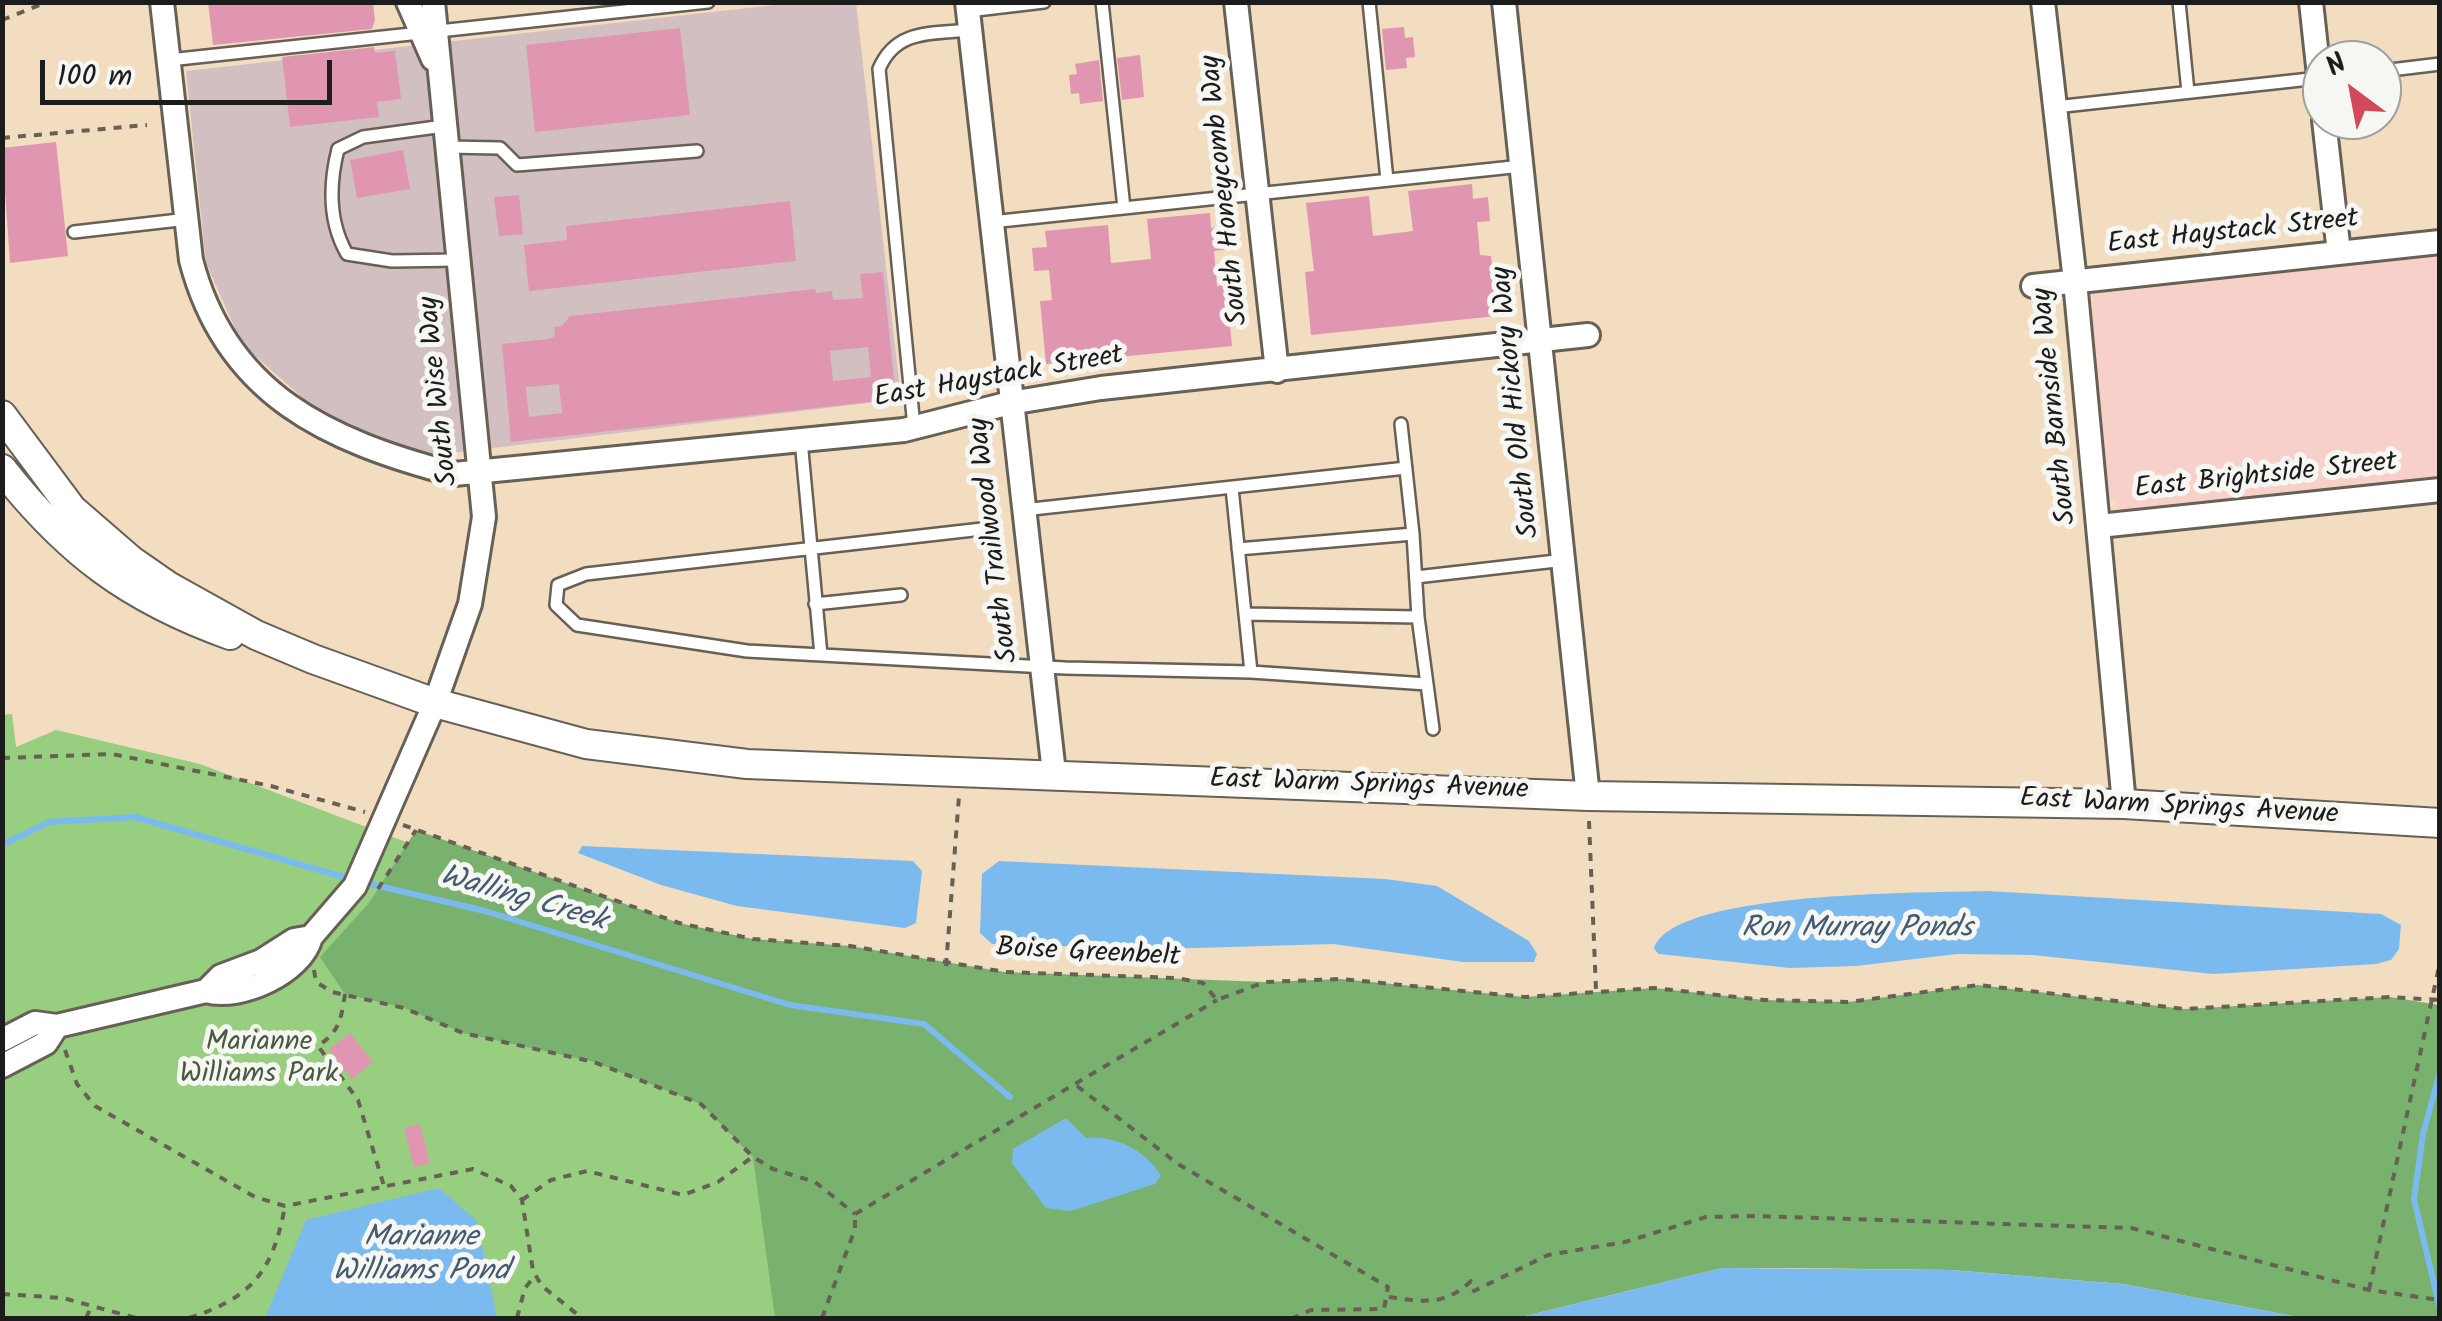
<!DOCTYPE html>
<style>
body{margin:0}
#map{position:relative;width:2442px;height:1321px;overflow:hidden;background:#f2ddc0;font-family:Kalam,sans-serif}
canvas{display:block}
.frame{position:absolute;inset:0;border:5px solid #1c1c1c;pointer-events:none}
.north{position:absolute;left:2302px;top:40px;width:100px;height:100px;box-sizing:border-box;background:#f6f6f2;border:2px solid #9f9f9c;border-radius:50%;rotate:328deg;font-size:28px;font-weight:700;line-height:40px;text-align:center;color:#1c1c1c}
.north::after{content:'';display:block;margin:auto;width:35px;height:45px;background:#d1495b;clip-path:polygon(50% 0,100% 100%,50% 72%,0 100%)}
.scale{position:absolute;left:40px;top:60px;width:292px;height:45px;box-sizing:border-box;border:5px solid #1c1c1c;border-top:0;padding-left:12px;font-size:30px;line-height:35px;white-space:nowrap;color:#1c1c1c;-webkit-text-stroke:8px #f6f6f2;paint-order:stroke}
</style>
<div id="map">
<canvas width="2442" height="1321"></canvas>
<div class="frame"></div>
<div class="north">N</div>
<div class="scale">100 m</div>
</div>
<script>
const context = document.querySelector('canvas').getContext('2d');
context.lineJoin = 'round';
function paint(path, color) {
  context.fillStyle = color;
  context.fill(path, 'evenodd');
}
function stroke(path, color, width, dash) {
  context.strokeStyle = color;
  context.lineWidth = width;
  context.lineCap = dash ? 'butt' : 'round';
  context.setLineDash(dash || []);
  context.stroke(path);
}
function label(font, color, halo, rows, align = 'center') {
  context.font = font + ' Kalam,sans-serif';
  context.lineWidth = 10;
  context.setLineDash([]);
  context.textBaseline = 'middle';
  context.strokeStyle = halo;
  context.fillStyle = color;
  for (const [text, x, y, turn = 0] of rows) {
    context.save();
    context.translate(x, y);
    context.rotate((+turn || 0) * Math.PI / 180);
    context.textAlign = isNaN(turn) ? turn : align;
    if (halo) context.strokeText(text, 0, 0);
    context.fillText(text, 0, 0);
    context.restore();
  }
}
paint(new Path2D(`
 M2439,256V477L2117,512L2116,500L2103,501L2083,308L2093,307L2092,294Z`), '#f7d1c9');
paint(new Path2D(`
 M793,3H856L901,399L410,458L315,409L242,344L206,263L186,71Z`), '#d2bfc1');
paint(new Path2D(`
 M12,714L16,747L56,730L200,764L472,867L1460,1318H3L2,715Z`), '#97ce80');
paint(new Path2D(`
 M416,830L679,923L753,939L850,946L1005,972L1265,982L1341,979L1525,997L1654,988L1764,1000L1848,1002L1978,985L2185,1009L2390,997L2439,1005V1318H2304L2123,1284L1951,1270L1794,1268H1722L1517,1318H775L753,1157L701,1104L594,1062L463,1033L404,1008L345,994L320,957L369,903Z`), '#79b16e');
paint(new Path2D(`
 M582,846L913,861L922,871L916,923L905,928L737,906L661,885L578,853Z
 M999,861L1385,879L1437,886L1529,941L1537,954L1534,962H1463L1333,944L1160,949L992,944L980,933L982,874Z
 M1987,891L2381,914L2401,925L2399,949L2391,960L2376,964L2213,974L2033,955L1957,954L1856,966L1790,968L1659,954L1654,949C1670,890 1932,893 1987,891Z
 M1066,1118L1086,1138C1113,1134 1148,1151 1161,1176L1155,1184L1071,1211L1046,1208L1012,1163L1013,1149Z
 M439,1188L477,1221L497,1318H265L306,1220Z
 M1722,1268L1951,1270L2123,1284L2304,1318H1517Z`), '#7bbaee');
stroke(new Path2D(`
 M2,845L49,822L135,817L350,879
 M362,882L485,911L790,1005L924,1024L1010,1097
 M2440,1072L2423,1134L2414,1199L2440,1309`), '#7bbaee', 6);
paint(new Path2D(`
 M208,2H373L375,20L372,29L213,45Z
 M1404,27L1405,38L1413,37L1415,57L1406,58L1407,68L1386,70L1382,29Z
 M680,28L690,115L535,132L526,45Z
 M374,47L375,53L395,51L401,99L377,102L379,117L290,127L282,57Z
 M1140,55L1144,97L1122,100L1117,58Z
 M1099,60L1103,101L1080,104L1079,93L1071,94L1069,75L1077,74L1075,64Z
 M56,142L68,256L10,263L2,148Z
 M403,150L410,189L357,198L350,160Z
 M1472,184L1473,199L1488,197L1490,221L1477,222L1480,255L1491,256L1497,316L1311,335L1305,272L1314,271L1306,203L1369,196L1373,236L1413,231L1408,191Z
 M519,195L523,234L499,236L494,197Z
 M790,201L796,261L529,291L524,245L567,240L566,226Z
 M1210,213L1211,228L1228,226L1230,249L1214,251L1217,286L1226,285L1232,346L1046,364L1040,301L1052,300L1049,270L1034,271L1032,248L1047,247L1045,231L1108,225L1111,263L1151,259L1147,219Z
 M883,272L896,399L511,442L502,344L548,339L555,336L554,327L562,326L570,316L815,289L816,293L832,291L833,300L863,298L860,274ZM868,347L871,377L833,381L830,351ZM559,384L562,413L529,417L526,387Z
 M350,1033L373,1062L352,1079L329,1049Z
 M420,1124L430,1163L414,1167L404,1128Z`), '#e096b1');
const service = new Path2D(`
 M1102,2L1124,208
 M1369,2L1387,180
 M2179,2L2188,92
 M968,11L1044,2
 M169,60L708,2
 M2382,71L2440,64
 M2055,107L2319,78
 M444,126L363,137L338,149C329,185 328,221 347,254L392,261L458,260
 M446,147L500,148L517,165L697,151
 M991,222L1522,166
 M74,232L188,219
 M914,427L879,69C896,29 931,34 970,30
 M801,440L821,655
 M1232,488L1251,672L1427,684
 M1023,510L1406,468
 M982,529L586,574L558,585L556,605L577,625L747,651L1065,668L1251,672
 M1413,534L1418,617
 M1238,549L1413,534L1401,424
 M1416,577L1565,560
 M815,604L901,595
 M1245,614L1418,617L1433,729`);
const minor = new Path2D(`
 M162,2L191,260C226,395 328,441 454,474L904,430L1010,403L1101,388L1588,335
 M408,2L433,59
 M967,2L1054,773
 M1236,2L1277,371
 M1504,2L1588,796
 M2043,2L2075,281L2124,804
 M2311,2L2322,103
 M2324,120L2339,253
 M2033,286L2440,242
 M2099,526L2440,490
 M206,991C240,1001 302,973 311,937
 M2,1040L35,1023L57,1026L206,991L221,976L261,961L294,940L311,937L355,886L435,703L470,604L484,517L433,2
 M2,1066L46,1043L57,1026`);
const tertiary = new Path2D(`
 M2,415L72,509L132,561L168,586L256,635L313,659L435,703L586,744L747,764L1588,796L2124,804L2440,823
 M2,469C68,553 130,599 230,635`);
stroke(service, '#676055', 16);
stroke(minor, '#676055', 28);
stroke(tertiary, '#676055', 32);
stroke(new Path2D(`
 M2,20L47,2
 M2,138L147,125
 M2,758L112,754L271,786L365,812
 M1589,821L1596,990
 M403,825L679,923L753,939L850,946L1005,972L1176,978L1203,983L1217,1000L1265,982L1341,979L1525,997L1654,988L1764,1000L1848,1002L1978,985L2185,1009L2390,997L2440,1000
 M378,889L416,830
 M946,966L959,796
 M314,970L316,982L332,992L404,1008L463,1033L594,1062L701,1104L753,1157L773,1169L815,1182L855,1214
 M345,994C341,1019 340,1031 318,1046L358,1100L384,1186
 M65,1050L77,1084L95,1106L255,1197L285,1206L473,1169L511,1186L522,1200L533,1271L542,1286L582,1318
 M1077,1086L1178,1164L1388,1287L1384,1309L1311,1310L1293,1318
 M522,1200L551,1180L587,1171L683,1195L718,1182L751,1158
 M855,1214L1217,1000
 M2369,1290L2440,962
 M2,1294L63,1298L136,1318
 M1389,1297C1423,1302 1445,1306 1471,1281L1474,1291L1548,1255L1625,1242L1706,1217L1756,1216L2131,1228L2369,1290L2440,1300
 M86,1318L92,1305
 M189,1318C252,1298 273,1271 285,1206
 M517,1318L525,1288L534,1277
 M822,1318L855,1229V1214`), '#676055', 4, [8, 8]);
stroke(service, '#fff', 11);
stroke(minor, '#fff', 22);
stroke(tertiary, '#fff', 28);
label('28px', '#1c1c1c', '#f6f6f2', [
 ["South Honeycomb Way",1227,190,-96],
 ["East Haystack Street",2233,234,-6],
 ["East Haystack Street",999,379,-10],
 ["South Wise Way",441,391,-96],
 ["South Old Hickory Way",1518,402,-96],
 ["South Barnside Way",2057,406,-96],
 ["East Brightside Street",2266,478,-6],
 ["South Trailwood Way",996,540,-97],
 ["East Warm Springs Avenue",1369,787,2],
 ["East Warm Springs Avenue",2179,809,3],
 ["Boise Greenbelt",1088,955,3]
]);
label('28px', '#475a3f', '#f6f6f2', [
 ["Marianne",259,1044],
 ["Williams Park",259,1076]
]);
label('italic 30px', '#425b70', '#f6f6f2', [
 ["Walling Creek",523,901,16],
 ["Ron Murray Ponds",1857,931],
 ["Marianne",421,1240],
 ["Williams Pond",421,1274]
]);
</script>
